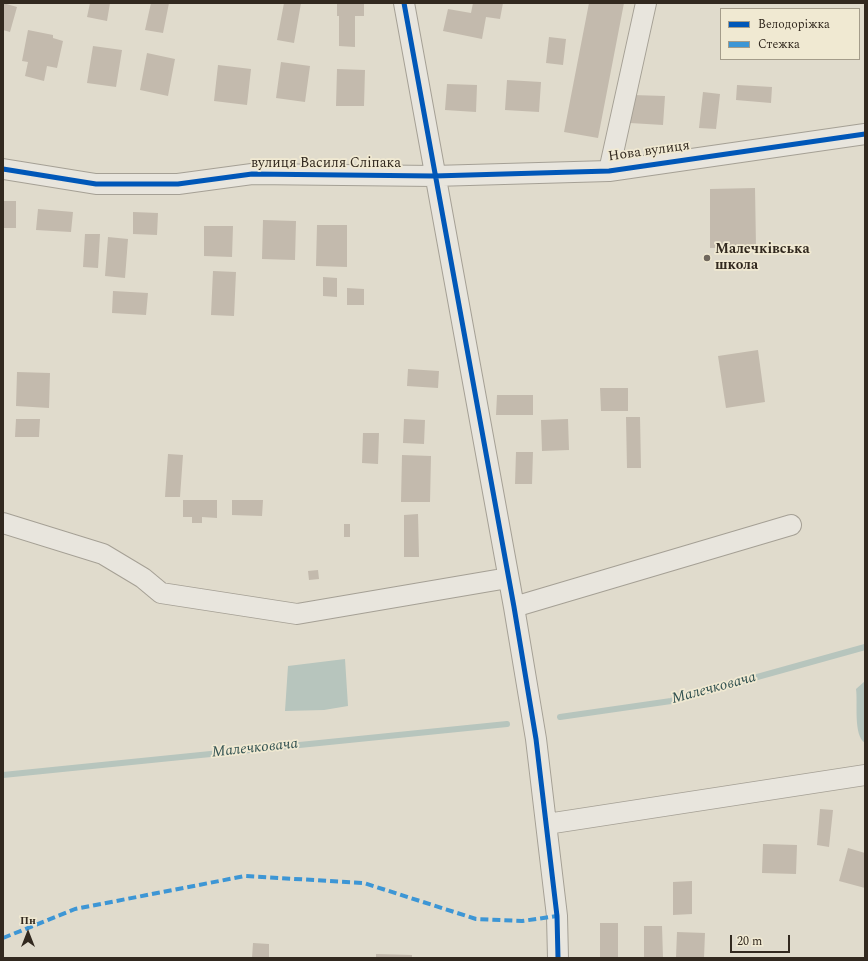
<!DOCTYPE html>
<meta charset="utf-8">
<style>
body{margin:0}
#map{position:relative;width:868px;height:961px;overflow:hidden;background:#e0dbcc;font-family:Spectral,serif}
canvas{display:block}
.frame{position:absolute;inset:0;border:4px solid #32291f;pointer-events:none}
.legend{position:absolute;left:720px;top:8px;width:140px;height:52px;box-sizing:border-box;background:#f0e9d2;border:1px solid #a49c8a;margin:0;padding:5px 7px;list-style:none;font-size:12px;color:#32291f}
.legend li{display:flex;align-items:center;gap:8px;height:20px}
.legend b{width:20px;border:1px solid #a49c8a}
.north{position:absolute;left:8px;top:913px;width:40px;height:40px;-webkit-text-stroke:3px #f0e9d2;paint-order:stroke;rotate:0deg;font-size:11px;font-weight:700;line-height:16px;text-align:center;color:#32291f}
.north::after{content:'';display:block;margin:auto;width:14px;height:18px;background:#32291f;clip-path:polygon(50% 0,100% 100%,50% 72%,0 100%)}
.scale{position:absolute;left:730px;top:935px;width:60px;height:18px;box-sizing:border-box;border:2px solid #32291f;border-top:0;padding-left:5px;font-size:12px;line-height:14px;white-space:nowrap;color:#32291f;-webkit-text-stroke:3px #f0e9d2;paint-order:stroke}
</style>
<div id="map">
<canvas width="868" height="961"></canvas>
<div class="frame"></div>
<ul class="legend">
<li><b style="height:5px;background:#0057b8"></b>Велодоріжка</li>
<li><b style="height:5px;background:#3d96d5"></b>Стежка</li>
</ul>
<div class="north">Пн</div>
<div class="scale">20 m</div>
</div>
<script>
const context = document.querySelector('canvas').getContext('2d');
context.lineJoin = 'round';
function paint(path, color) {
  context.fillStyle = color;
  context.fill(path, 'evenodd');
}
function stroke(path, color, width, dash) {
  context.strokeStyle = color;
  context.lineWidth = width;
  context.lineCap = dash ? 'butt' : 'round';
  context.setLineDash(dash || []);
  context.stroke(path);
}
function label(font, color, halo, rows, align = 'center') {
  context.font = font + ' Spectral,serif';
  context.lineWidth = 3.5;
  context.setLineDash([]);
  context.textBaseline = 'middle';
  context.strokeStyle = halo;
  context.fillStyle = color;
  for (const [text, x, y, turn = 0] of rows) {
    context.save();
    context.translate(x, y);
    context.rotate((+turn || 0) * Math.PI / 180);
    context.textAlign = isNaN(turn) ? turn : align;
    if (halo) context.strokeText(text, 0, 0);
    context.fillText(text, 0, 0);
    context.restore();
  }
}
paint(new Path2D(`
 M345,659L348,706L324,710L285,711L288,666Z
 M865,681V743C853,735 858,703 856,689Z`), '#b7c5bd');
stroke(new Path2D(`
 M560,717L671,701L865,647
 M3,775L507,724`), '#b7c5bd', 6);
paint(new Path2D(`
 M3,3L17,7L10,32L3,30Z
 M90,3H110L107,21L87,17Z
 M151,3H169L163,33L145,30Z
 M284,3H301L294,43L277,40Z
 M337,3H364V16H355V47L339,46V16H337Z
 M473,3H503L500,19L486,17L482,39L443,31L448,9L471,13Z
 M589,3H624L598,138L564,132Z
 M28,30L53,35V38L63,41L57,68L47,66L44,81L25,76L28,62L22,61Z
 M549,37L566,39L563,65L546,63Z
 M93,46L122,50L116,87L87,83Z
 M147,53L175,59L168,96L140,90Z
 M281,62L310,66L305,102L276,98Z
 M218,65L251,69L247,105L214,101Z
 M337,69L365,70L364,106H336Z
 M507,80L541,82L539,112L505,110Z
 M447,84L477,85L476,112L445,110Z
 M737,85L772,87L771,103L736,100Z
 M703,92L720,94L716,129L699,128Z
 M632,95L665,96L663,125L630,123Z
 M755,188L756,247L710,248V189Z
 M3,201H16V228H3Z
 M38,209L73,212L71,232L36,230Z
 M133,212L158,213L157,235L133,234Z
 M263,220L296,221L295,260L262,259Z
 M317,225H347V267L316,266Z
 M204,226H233L232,257L204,256Z
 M85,234H100L98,268L83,267Z
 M108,237L128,239L125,278L105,276Z
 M213,271L236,272L234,316L211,315Z
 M323,277L337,278V297L323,296Z
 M347,288L364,289V305H347Z
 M113,291L148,293L146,315L112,313Z
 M758,350L765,402L726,408L718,356Z
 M408,369L439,371L438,388L407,386Z
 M17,372L50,373L49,408L16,406Z
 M600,388H628V411H601Z
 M497,395H533V415H496Z
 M626,417H640L641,468H627Z
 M16,419H40L39,437H15Z
 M404,419L425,420L424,444L403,443Z
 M568,419L569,450L542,451L541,420Z
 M363,433H379L378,464L362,463Z
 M516,452H533L532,484H515Z
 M168,454L183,455L180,497H165Z
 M402,455L431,456L430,502H401Z
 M183,500H217V518L202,517V523H192V517H183Z
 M232,500H263L262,516L232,515Z
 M418,514L419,557H404V515Z
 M344,524H350V537H344Z
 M318,570L319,579L309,580L308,571Z
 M820,809L833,810L829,847L817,845Z
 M763,844L797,845L796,874L762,873Z
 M848,848L865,853V888L839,881Z
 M692,881V914L673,915V882Z
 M600,923H618V958H600Z
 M644,926H662L663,958H644Z
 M677,932L705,933L704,958H676Z
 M253,943L269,944V958H252Z
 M376,954L412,955V958H376Z`), '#c3baad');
const minor = new Path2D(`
 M404,3L514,607L536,739L557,916L558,958
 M3,169L96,184H178L252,174L434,176L609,171L865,134
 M609,171L646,3
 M3,523L103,554L143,578L161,593L297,614L508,578
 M514,607L791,525
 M547,824L865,775`);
stroke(minor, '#a5a095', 22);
stroke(minor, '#e8e5dd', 20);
stroke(new Path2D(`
 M3,938L75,909L245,876L364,883L476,919L522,921L557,916`), '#3d96d5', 4, [8, 4]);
stroke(new Path2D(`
 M404,3L514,607L536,739L557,916L558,958
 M3,169L96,184H178L252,174L434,176L609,171L865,134`), '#0057b8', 5);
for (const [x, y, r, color] of [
 [707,258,4,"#6f675c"]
]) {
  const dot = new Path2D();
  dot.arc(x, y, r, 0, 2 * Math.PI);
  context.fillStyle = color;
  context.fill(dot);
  stroke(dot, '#f0e9d2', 1.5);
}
label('14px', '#32291f', '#f0e9d2', [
 ["Нова вулиця",649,152,-8],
 ["вулиця Василя Сліпака",326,164]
]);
label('bold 14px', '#32291f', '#f0e9d2', [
 ["Малечківська",715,250],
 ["школа",715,266]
], 'left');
label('italic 15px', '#30504f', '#f0e9d2', [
 ["Малечковача",714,689,-15],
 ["Малечковача",255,749,-6]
]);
</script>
